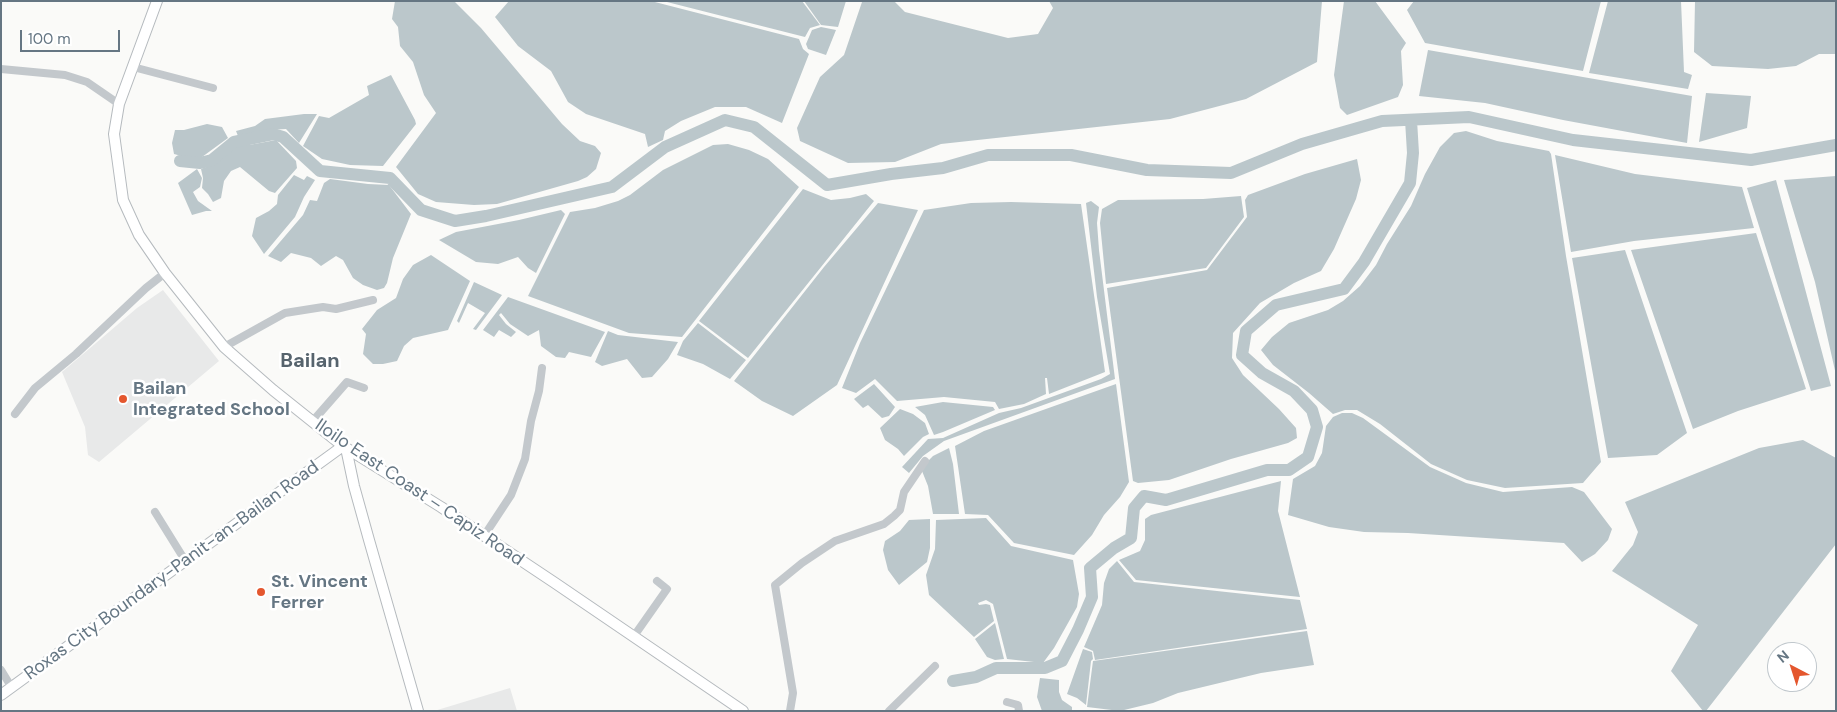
<!DOCTYPE html>
<html>
<head>
<meta charset="utf-8">
<style>
	body { margin:0 }
	#map { position:relative; width:1837px; height:712px; overflow:hidden; background:#fafaf8; font-family:"DM Sans",sans-serif }
	canvas { display:block }
	.frame { position:absolute; inset:0; border:2px solid #657683; pointer-events:none }
	.north { position:absolute; left:1767px; top:642px; width:50px; height:50px; box-sizing:border-box; background:#fff; border:1px solid #c1c8cd; border-radius:50%; rotate:320deg; font-size:14px; font-weight:700; line-height:20px; text-align:center; color:#657683 }
	.north::after { content:''; display:block; margin:auto; width:18px; height:22px; background:#e4572e; clip-path:polygon(50% 0,100% 100%,50% 72%,0 100%) }
	.scale { position:absolute; left:20px; top:30px; width:100px; height:22px; box-sizing:border-box; border:2px solid #657683; border-top:0; padding-left:6px; font-size:15px; line-height:18px; white-space:nowrap; color:#657683; -webkit-text-stroke:4px #fff; paint-order:stroke }
</style>
</head>
<body>
<div id="map">
<canvas width="1837" height="712"></canvas>
<div class="frame"></div>
<div class="north">N</div>
<div class="scale">100 m</div>
</div>
<script>
const ctx = document.querySelector('canvas').getContext('2d');
ctx.lineJoin = 'round';
function paint(path, color) {
  ctx.fillStyle = color;
  ctx.fill(path, 'evenodd');
}
function poly(rows) {
  const path = new Path2D();
  for (const r of rows) {
    path.moveTo(r[0], r[1]);
    for (let i = 2; i < r.length; i += 2) path.lineTo(r[i], r[i + 1]);
  }
  return path;
}
function strokePath(path, color, width, dash) {
  ctx.strokeStyle = color;
  ctx.lineWidth = width;
  ctx.lineCap = dash ? 'butt' : 'round';
  ctx.setLineDash(dash || []);
  ctx.stroke(path);
}
function write(font, color, halo, rows, align = 'center') {
  ctx.font = font + ' "DM Sans",sans-serif';
  ctx.lineWidth = 5;
  ctx.setLineDash([]);
  ctx.textBaseline = 'middle';
  ctx.strokeStyle = halo;
  ctx.fillStyle = color;
  for (const [text, x, y, turn = 0] of rows) {
    ctx.save();
    ctx.translate(x, y);
    ctx.rotate((+turn || 0) * Math.PI / 180);
    ctx.textAlign = isNaN(turn) ? turn : align;
    if (halo) ctx.strokeText(text, 0, 0);
    ctx.fillText(text, 0, 0);
    ctx.restore();
  }
}
paint(poly([
	[163,290,219,361,99,462,88,455,85,427,62,372,137,308],
	[510,688,517,711,434,711]
]), '#e8e9e9');
paint(poly([
	[395,1,454,1,481,28,562,124,580,141,595,146,601,153,596,169,587,177,578,181,497,204,474,205,436,202,418,194,396,167,436,113,424,95,413,62,400,46,398,27,392,19],
	[509,1,651,1,799,39,803,49,809,54,782,123,746,107,715,107,681,121,665,131,663,140,648,147,645,134,586,114,568,102,551,71,518,46,495,17],
	[663,1,802,1,820,25,810,28,805,37],
	[804,1,846,1,838,27,821,25],
	[894,1,905,12,1008,38,1038,34,1053,8,1049,1,1322,1,1317,62,1246,99,1170,119,941,144,895,162,848,163,800,141,797,128,820,77,844,55,862,2],
	[1344,1,1375,1,1406,43,1401,51,1403,85,1398,97,1347,115,1340,108,1334,75],
	[1414,1,1601,1,1583,71,1425,43,1407,10],
	[1608,1,1681,1,1684,72,1692,75,1688,89,1589,73],
	[1695,1,1836,1,1836,54,1819,54,1796,66,1768,69,1712,66,1694,52],
	[821,27,836,30,826,55,808,49,806,44,812,30],
	[1428,50,1692,96,1687,143,1563,120,1485,103,1419,96],
	[391,75,415,120,416,124,383,166,350,165,322,159,303,146,319,116,329,118,369,95,367,86],
	[1706,93,1751,96,1747,128,1699,142],
	[304,114,317,114,299,143,286,129,268,130,252,135,238,136,236,131,255,126,265,119],
	[207,124,222,127,228,138,202,157,189,158,174,154,172,143,175,130,184,130],
	[1466,131,1497,141,1549,151,1551,154,1566,256,1601,462,1583,483,1505,488,1467,480,1431,464,1380,424,1357,410,1345,410,1333,414,1309,393,1273,365,1261,350,1272,337,1289,323,1328,310,1343,301,1360,286,1376,265,1387,244,1411,206,1425,174,1440,147,1454,133],
	[276,140,296,161,297,168,275,193,269,191,240,167,231,171,224,181,221,198,213,202,208,194,202,188,203,178,201,169,218,162,237,145,249,145],
	[728,144,749,150,768,159,799,187,682,337,629,333,528,296,570,212,595,208,618,201,630,195,663,170,713,145],
	[1555,155,1635,174,1742,187,1754,228,1634,241,1571,252],
	[1357,159,1361,180,1356,199,1334,249,1321,271,1294,283,1260,303,1233,333,1232,358,1243,375,1279,409,1296,428,1297,438,1288,443,1231,459,1169,480,1138,483,1133,481,1107,288,1207,270,1247,217,1245,200,1248,195,1305,174],
	[197,169,202,178,200,187,193,192,198,201,212,211,206,211,192,215,178,183],
	[294,175,304,180,307,176,315,180,304,197,295,217,264,254,252,236,256,218,269,211,277,204,278,195],
	[1836,176,1836,375,1815,282,1784,180],
	[330,179,368,184,389,185,411,214,393,258,387,283,384,288,377,290,363,285,353,278,343,260,336,256,321,266,311,258,291,253,281,262,268,256,303,215,310,200,317,201,324,183],
	[1776,180,1831,386,1811,391,1747,188],
	[803,189,831,200,850,198,866,194,874,201,748,358,699,321],
	[1241,196,1244,217,1206,268,1106,284,1100,223,1102,209,1118,200,1203,199],
	[1091,201,1099,207,1097,223,1099,250,1115,379,944,441,923,456,909,473,902,467,928,439,943,438,999,413,1021,408,1101,379,1110,374,1097,297,1086,203],
	[1011,202,1081,204,1105,372,1049,394,1047,378,1045,378,1046,394,1024,404,999,409,995,402,944,397,897,401,875,379,856,393,842,388,860,343,924,210,971,203],
	[878,203,918,210,837,385,793,416,762,401,734,381,824,267],
	[561,210,565,214,536,273,528,268,518,257,498,264,476,262,439,240,456,232,519,220],
	[1756,233,1806,389,1738,411,1693,429,1631,250],
	[1625,250,1687,433,1657,455,1608,458,1572,258],
	[431,255,470,281,448,330,413,338,404,346,397,361,383,364,373,364,363,354,366,334,362,329,377,310,396,298,403,279,413,265],
	[474,282,502,295,476,330,473,329,485,313,468,303,459,323,457,321],
	[508,297,605,332,591,357,569,352,565,358,556,357,541,346,539,330,528,336,510,324,501,313,499,315,506,324,516,332,511,337,499,330,494,337,483,330],
	[698,323,746,360,730,379,703,364,677,355,683,341],
	[608,331,618,335,678,342,668,359,652,377,642,378,627,359,602,366,595,362],
	[874,384,895,407,889,416,882,418,868,405,863,408,854,399],
	[1116,384,1129,482,1120,497,1104,515,1092,535,1074,555,1014,543,988,515,965,514,955,446,984,431],
	[943,402,993,407,995,410,943,432,934,435,925,415,915,407],
	[900,409,913,414,925,423,929,434,923,437,904,456,898,449,885,440,880,428],
	[1342,413,1352,413,1363,418,1430,467,1466,483,1503,492,1572,487,1584,492,1612,529,1608,540,1595,554,1582,562,1564,543,1408,533,1364,532,1329,527,1288,515,1293,479,1315,466,1322,453,1326,426,1333,417],
	[1803,440,1836,458,1836,544,1706,711,1703,711,1671,671,1698,625,1612,571,1633,545,1638,532,1625,502,1759,448],
	[949,448,953,464,959,514,933,514,928,486,922,471,924,465,933,456],
	[1281,481,1278,511,1300,597,1136,580,1119,560,1140,551,1145,540,1145,519,1151,515],
	[986,518,1011,546,1073,560,1079,594,1077,607,1054,648,1043,663,1007,659,993,604,986,600,978,603,979,605,986,604,990,605,994,621,974,637,929,595,926,575,935,549,936,520],
	[930,519,930,548,927,562,899,585,888,570,883,550,885,541,900,531,909,520],
	[1117,561,1134,582,1300,600,1307,629,1095,660,1093,651,1084,647,1102,605,1104,583,1109,569],
	[995,623,1004,659,995,660,987,657,975,639],
	[1307,631,1314,665,1261,673,1178,693,1153,703,1120,711,1087,707,1093,661],
	[1083,649,1092,652,1093,659,1091,661,1086,705,1077,698,1067,694],
	[1040,678,1059,680,1059,692,1062,700,1072,707,1072,711,1042,711,1037,697]
]), '#bbc7cb');
strokePath(poly([
	[180,161,200,163,212,160,234,142,273,134,283,137,320,171,390,178,421,210,455,221,486,216,612,187,665,147,725,120,754,127,827,185,891,174,943,168,988,155,1071,155,1147,170,1231,173,1302,144,1382,121,1469,117,1573,140,1751,160,1836,145],
	[953,681,976,677,996,668,1045,668,1062,661,1078,630,1092,597,1090,568,1114,548,1131,538,1134,508,1144,496,1166,500,1267,470,1289,470,1308,457,1317,427,1312,410,1294,391,1262,373,1242,355,1246,331,1276,305,1344,289,1364,262,1410,183,1413,153,1411,120]
]), '#bbc7cb', 12);
const major = poly([
	[157,1,119,104,114,134,123,200,139,235,165,273,224,347,273,390,343,446,441,507,555,583,743,711],
	[346,448,354,486,369,540,418,711],
	[1,695,343,446]
]);
strokePath(major, '#b5babe', 12);
strokePath(poly([
	[133,67,213,88],
	[1,69,65,75,87,82,119,104],
	[224,347,285,313,323,307,336,309,373,300],
	[15,414,35,388,76,354,146,288,165,273],
	[312,422,347,382,364,388],
	[155,512,186,562],
	[484,536,511,495,525,459,531,421,539,391,542,368],
	[634,636,667,589,657,581],
	[1,670,12,688],
	[1007,702,1018,705,1019,711],
	[790,711,793,693,775,585,802,563,835,541,884,524,894,516,900,510,904,492,925,461],
	[889,711,935,666]
]), '#c3c8cc', 8);
strokePath(major, '#fff', 10);
for (const [x, y, r, color] of [
	[123,399,5,"#e4572e"],
	[261,592,5,"#e4572e"]
]) {
  const dot = new Path2D();
  dot.arc(x, y, r, 0, 2 * Math.PI);
  ctx.fillStyle = color;
  ctx.fill(dot);
  strokePath(dot, '#fff', 2);
}
write('bold 18px', '#657683', '#fff', [
	["Bailan",133,389],
	["Integrated School",133,410],
	["St. Vincent",271,582],
	["Ferrer",271,603]
], 'left');
write('18px', '#657683', '#fff', [
	["Iloilo East Coast – Capiz Road",419,493,34],
	["Roxas City Boundary-Panit-an-Bailan Road",172,571,-36]
]);
write('bold 20px', '#57646e', '#fff', [
	["Bailan",310,362]
]);
</script>
</body>
</html>
